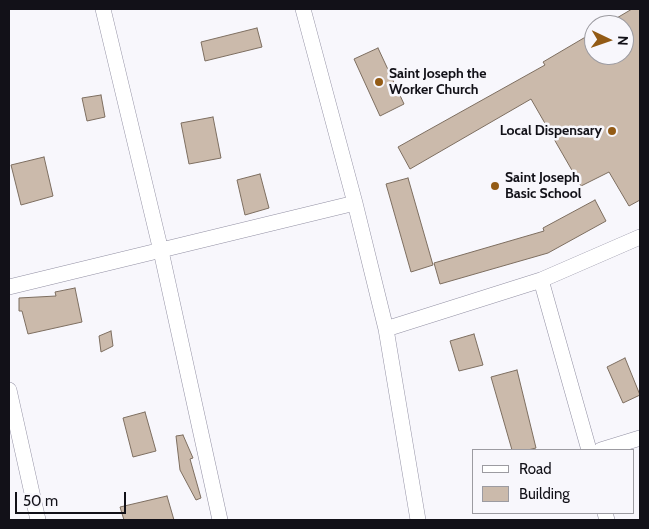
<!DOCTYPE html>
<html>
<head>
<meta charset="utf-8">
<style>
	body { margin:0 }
	#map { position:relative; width:649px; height:529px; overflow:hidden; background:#f8f7fc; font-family:Cabin,sans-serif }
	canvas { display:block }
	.frame { position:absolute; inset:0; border:10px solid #121118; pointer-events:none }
	.legend { position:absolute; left:472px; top:449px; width:162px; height:65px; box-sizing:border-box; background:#f8f7fc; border:1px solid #9c9ba1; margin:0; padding:6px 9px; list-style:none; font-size:15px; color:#121118 }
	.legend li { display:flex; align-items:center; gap:10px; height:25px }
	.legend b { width:25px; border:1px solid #9c9ba1 }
	.north { position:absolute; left:584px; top:15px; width:50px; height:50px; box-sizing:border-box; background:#f8f7fc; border:1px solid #9c9ba1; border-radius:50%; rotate:93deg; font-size:14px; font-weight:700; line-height:20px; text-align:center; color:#121118 }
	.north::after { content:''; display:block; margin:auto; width:18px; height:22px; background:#935b15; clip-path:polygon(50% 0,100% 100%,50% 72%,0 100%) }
	.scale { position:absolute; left:15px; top:492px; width:111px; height:22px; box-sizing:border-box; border:2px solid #121118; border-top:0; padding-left:6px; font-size:15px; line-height:18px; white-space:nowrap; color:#121118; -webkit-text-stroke:4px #f8f7fc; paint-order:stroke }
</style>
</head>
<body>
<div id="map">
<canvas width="649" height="529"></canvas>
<div class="frame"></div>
<ul class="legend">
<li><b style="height:6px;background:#fff"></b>Road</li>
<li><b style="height:14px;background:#cbbaab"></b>Building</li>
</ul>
<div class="north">N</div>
<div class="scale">50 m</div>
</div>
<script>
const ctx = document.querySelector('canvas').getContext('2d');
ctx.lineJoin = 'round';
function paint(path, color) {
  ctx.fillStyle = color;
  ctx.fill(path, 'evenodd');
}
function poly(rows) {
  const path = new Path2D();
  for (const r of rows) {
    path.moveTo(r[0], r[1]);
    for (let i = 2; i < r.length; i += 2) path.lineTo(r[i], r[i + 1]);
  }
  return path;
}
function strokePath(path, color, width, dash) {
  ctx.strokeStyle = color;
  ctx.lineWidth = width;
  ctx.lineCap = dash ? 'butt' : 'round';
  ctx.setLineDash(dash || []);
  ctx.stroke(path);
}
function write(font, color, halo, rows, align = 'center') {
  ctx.font = font + ' Cabin,sans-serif';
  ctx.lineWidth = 5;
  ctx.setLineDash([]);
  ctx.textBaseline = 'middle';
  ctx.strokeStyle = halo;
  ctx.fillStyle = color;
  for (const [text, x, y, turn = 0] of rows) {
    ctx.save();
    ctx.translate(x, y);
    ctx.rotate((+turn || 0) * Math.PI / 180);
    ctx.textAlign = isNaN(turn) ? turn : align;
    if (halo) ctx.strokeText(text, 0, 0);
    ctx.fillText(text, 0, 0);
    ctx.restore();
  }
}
const building = poly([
	[632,9,640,9,640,200,629,206,609,172,581,186,531,99,410,169,398,147,545,65,543,62,594,32,594,55,624,55,624,25,605,25,632,9],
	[257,28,262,47,205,61,201,42,257,28],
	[378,48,404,104,380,116,354,59,378,48],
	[101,95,105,117,87,121,82,98,101,95],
	[213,117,221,158,189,164,181,123,213,117],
	[44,157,53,196,21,205,11,165,44,157],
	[260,174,269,208,245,215,237,180,260,174],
	[408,178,433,265,411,272,386,184,408,178],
	[595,200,606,221,548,253,440,284,434,263,544,231,543,228,595,200],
	[75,288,82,322,28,334,22,311,19,311,19,298,56,296,55,292,75,288],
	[111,331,113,346,101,352,99,336,111,331],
	[474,334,483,365,459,371,450,341,474,334],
	[625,358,640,395,623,403,607,367,625,358],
	[517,370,536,448,528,450,512,450,491,377,517,370],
	[145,412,156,451,133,457,123,418,145,412],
	[183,435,193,458,190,459,201,498,196,500,180,470,176,436,183,435],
	[167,496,174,520,124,520,120,507,167,496]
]);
paint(building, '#cbbaab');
strokePath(building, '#7d6e60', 1);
const street = poly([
	[103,9,161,251,220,520],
	[303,9,355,203,386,329,418,520],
	[541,280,589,450],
	[9,287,355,203],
	[386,329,541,280,640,237],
	[9,390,38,520],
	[601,450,640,438],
	[605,513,607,520]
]);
strokePath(street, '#9391a4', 16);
strokePath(street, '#fff', 15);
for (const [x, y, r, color] of [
	[379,82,5,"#935b15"],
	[612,131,5,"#935b15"],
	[495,186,5,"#935b15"]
]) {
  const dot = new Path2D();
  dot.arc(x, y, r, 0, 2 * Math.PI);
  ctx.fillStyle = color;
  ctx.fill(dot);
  strokePath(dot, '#f8f7fc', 2);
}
write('bold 14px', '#121118', '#f8f7fc', [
	["Saint Joseph the",389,74],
	["Worker Church",389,90],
	["Local Dispensary",602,131,"right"],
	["Saint Joseph",505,178],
	["Basic School",505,194]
], 'left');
</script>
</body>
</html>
